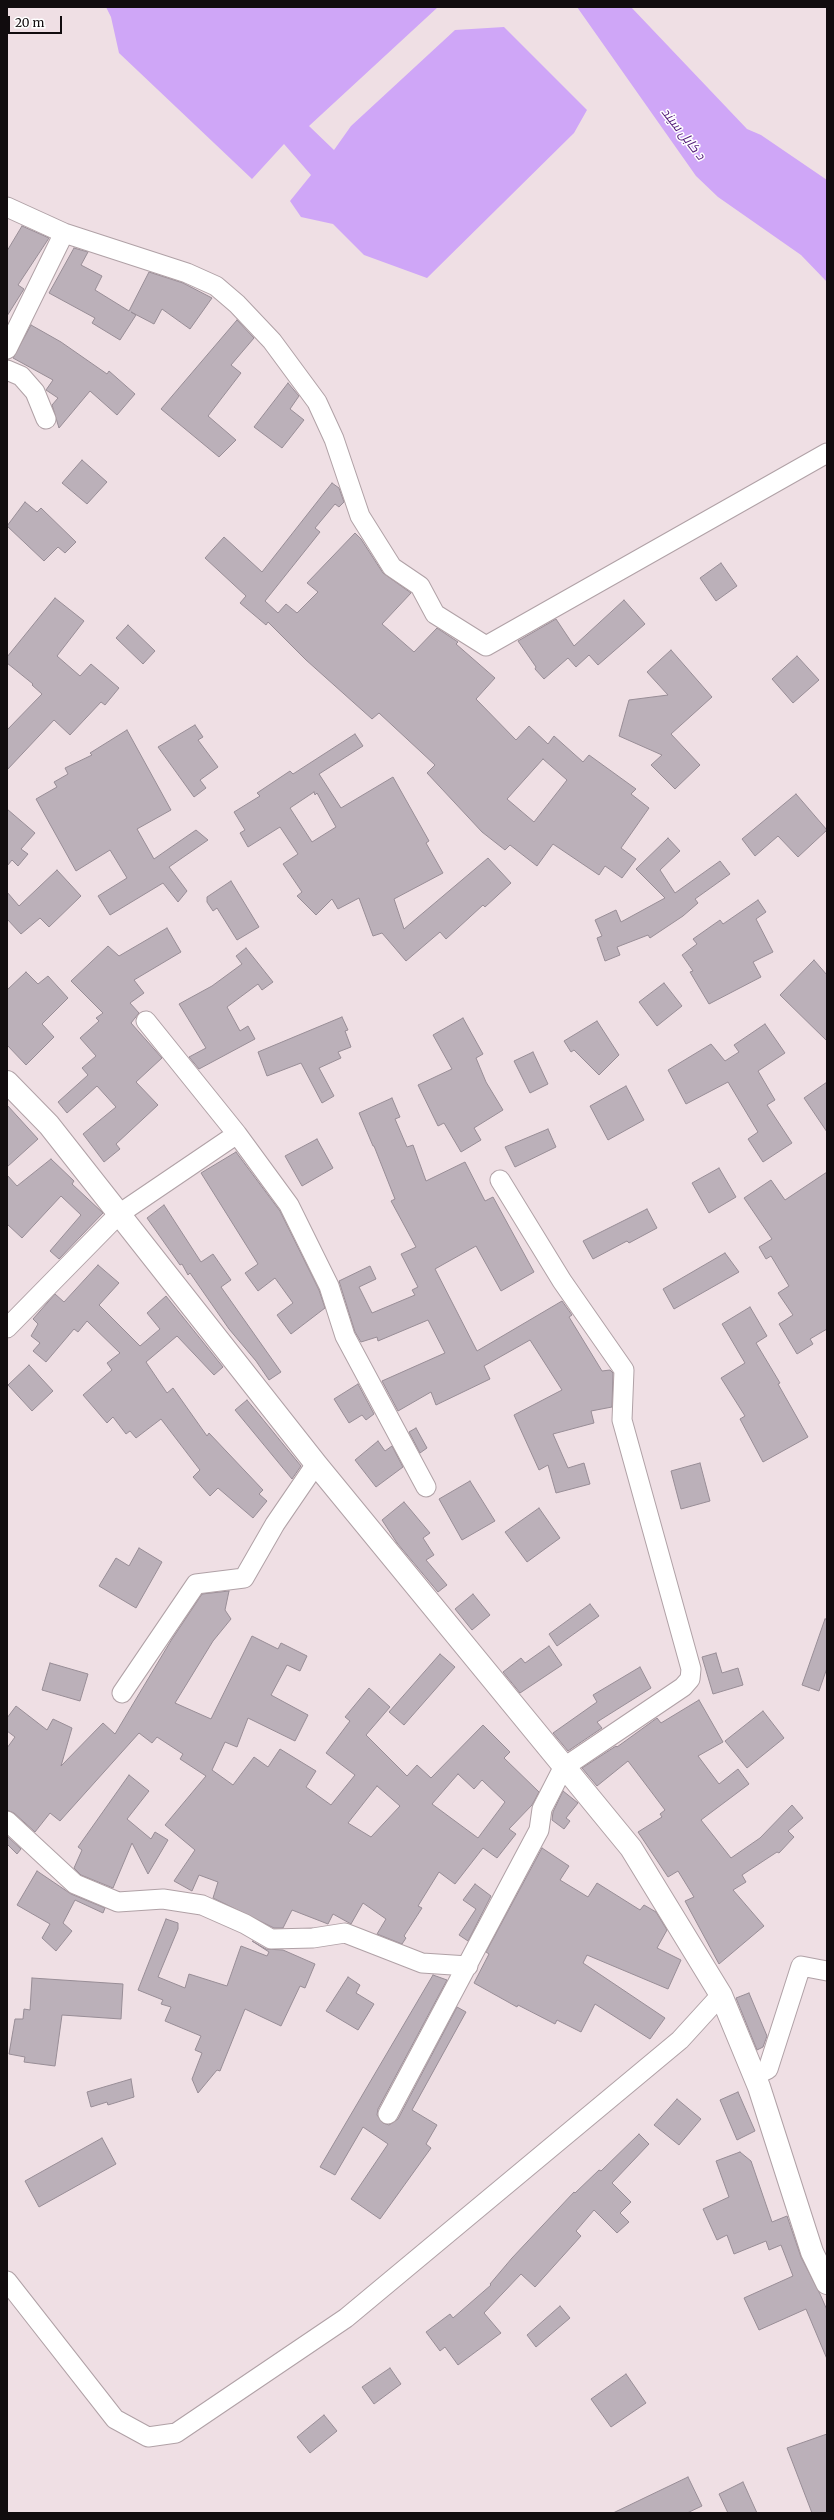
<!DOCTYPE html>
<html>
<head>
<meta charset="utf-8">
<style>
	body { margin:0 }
	#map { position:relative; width:834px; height:2520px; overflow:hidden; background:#efdfe4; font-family:Merriweather,serif }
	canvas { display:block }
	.frame { position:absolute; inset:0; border:8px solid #110c0e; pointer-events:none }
	.scale { position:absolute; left:8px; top:16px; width:54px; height:18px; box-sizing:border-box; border:2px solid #110c0e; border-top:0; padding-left:5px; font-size:12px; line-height:14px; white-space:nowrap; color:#110c0e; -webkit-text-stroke:3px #fff; paint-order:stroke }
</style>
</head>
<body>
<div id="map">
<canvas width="834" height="2520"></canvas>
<div class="frame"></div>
<div class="scale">20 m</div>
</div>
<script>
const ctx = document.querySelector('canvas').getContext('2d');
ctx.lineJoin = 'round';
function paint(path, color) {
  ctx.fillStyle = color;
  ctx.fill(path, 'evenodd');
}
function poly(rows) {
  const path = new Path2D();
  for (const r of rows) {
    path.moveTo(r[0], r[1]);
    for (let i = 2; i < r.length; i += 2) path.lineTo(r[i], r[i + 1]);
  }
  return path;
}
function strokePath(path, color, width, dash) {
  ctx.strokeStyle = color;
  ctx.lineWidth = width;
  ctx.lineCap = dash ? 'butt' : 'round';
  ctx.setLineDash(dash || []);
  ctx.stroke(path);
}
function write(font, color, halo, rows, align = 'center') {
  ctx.font = font + ' Merriweather,Cairo,serif';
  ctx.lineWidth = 3;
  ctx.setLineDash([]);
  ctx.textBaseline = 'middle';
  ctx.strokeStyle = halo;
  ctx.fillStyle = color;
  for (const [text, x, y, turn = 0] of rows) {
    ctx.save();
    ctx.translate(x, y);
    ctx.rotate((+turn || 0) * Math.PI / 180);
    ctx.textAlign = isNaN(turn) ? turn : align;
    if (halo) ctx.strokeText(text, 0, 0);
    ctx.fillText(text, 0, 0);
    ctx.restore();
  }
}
paint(poly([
	[106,7,438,7,309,126,334,150,351,126,455,30,504,27,587,110,574,133,427,278,364,255,333,224,301,217,290,201,311,175,284,144,252,179,119,53,111,17],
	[577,7,631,7,747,129,761,135,827,180,827,282,801,255,718,197,696,176]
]), '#cfa6f7');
const building = poly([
	[22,226,49,238,18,285,24,289,7,316,7,251,22,226],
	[74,248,88,252,81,265,102,276,95,290,129,311,149,272,183,283,212,298,190,329,162,309,154,324,131,312,136,315,120,340,92,323,95,318,49,293,74,248],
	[237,320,254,338,231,365,241,373,208,416,236,440,219,457,161,409,237,320],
	[31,325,61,342,107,374,109,371,135,394,117,415,90,391,59,428,52,405,58,398,46,390,53,380,13,358,31,325],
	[288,383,299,396,290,409,304,420,282,448,254,427,288,383],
	[82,460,107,482,87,504,62,483,82,460],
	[332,483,339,488,344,502,339,507,335,504,315,528,320,532,265,601,278,613,286,604,297,613,318,592,307,583,355,533,361,539,383,573,411,593,382,624,414,652,437,628,458,642,456,644,495,678,476,699,516,740,529,726,548,744,554,736,583,762,589,755,636,789,631,794,649,808,621,848,636,859,622,878,605,866,599,875,553,844,537,866,510,845,505,850,482,832,427,773,435,765,379,713,372,719,306,660,268,622,266,625,240,603,246,596,205,558,224,537,262,572,332,483],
	[543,759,567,780,534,822,507,799,543,759],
	[25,502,37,512,41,508,76,542,65,553,58,547,44,561,7,526,25,502],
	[721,563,737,586,716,601,700,578,721,563],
	[55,598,84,621,57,656,80,676,91,664,119,688,105,705,101,702,70,735,54,720,7,770,7,730,42,694,32,685,33,684,7,663,7,657,55,598],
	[624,600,645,624,598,665,589,655,576,667,568,658,544,679,535,669,536,667,518,641,556,619,574,646,624,600],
	[128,625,155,651,143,664,116,638,128,625],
	[671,650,712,697,671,734,700,765,675,789,651,765,662,755,619,736,629,700,668,695,647,672,671,650],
	[797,656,819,680,793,703,772,679,797,656],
	[195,725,203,737,198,740,218,767,200,780,206,788,194,797,158,747,195,725],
	[127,730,171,810,137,829,154,859,196,830,208,840,169,867,187,891,178,902,163,883,110,915,98,896,127,878,110,850,76,871,36,799,57,787,54,782,68,774,65,768,92,755,90,753,127,730],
	[355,734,363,746,319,774,341,808,393,777,429,841,426,843,443,873,394,899,404,929,488,858,511,883,485,907,483,905,446,939,440,932,406,961,382,933,373,936,359,898,338,909,332,899,316,915,297,896,302,892,283,864,298,854,280,827,248,847,240,833,245,830,234,812,260,796,257,793,290,771,293,774,355,734],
	[314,792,315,795,317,793,336,827,312,842,290,808,314,792],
	[796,794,827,830,798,857,778,836,755,856,742,839,796,794],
	[7,809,35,833,21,849,28,854,18,866,12,860,7,866,7,809],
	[668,838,680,851,660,870,675,893,720,861,730,874,695,899,698,903,683,916,650,938,648,935,617,947,620,955,605,961,597,938,602,936,595,920,616,910,621,922,665,898,636,869,668,838],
	[57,870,81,896,49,927,40,918,21,934,7,919,7,892,19,906,57,870],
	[231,881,259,927,237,940,217,908,213,911,207,902,207,897,231,881],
	[758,900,766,912,756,919,773,952,753,962,761,977,709,1004,690,972,693,971,682,955,697,944,693,939,720,920,723,924,758,900],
	[167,928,181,952,134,980,144,993,130,1003,139,1013,131,1023,162,1058,136,1082,158,1105,116,1144,120,1149,104,1162,83,1134,116,1107,97,1086,67,1113,58,1102,88,1075,82,1068,96,1056,80,1038,99,1021,96,1018,103,1013,71,981,108,946,119,956,167,928],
	[246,948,273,982,262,990,258,984,227,1007,240,1031,248,1026,255,1039,199,1069,189,1057,206,1048,179,1004,212,986,242,964,236,956,246,948],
	[814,960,827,975,827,1041,780,995,814,960],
	[26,972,38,984,48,976,68,998,42,1024,54,1037,26,1065,7,1045,7,990,26,972],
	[664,983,682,1006,657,1026,639,1002,664,983],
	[342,1017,348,1030,345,1031,351,1047,338,1052,341,1058,319,1068,334,1096,322,1103,301,1063,267,1076,258,1052,342,1017],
	[463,1018,483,1054,476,1058,486,1082,503,1110,474,1128,481,1140,461,1152,444,1123,438,1126,418,1085,452,1069,433,1035,463,1018],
	[597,1021,619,1055,599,1075,574,1050,571,1052,564,1041,597,1021],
	[765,1024,785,1053,758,1071,775,1100,767,1105,792,1143,763,1162,748,1139,758,1132,728,1082,686,1104,668,1070,711,1044,725,1061,739,1052,734,1045,765,1024],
	[533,1052,548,1084,530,1093,514,1061,533,1052],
	[827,1082,827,1132,804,1098,827,1082],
	[626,1086,644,1120,608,1140,590,1106,626,1086],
	[392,1098,400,1117,395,1119,407,1147,413,1145,426,1181,465,1162,485,1201,493,1197,534,1272,501,1291,476,1246,435,1269,477,1351,562,1301,572,1315,569,1317,602,1371,610,1370,613,1373,612,1407,591,1411,594,1423,553,1434,568,1468,584,1463,590,1484,556,1493,548,1465,539,1470,514,1415,562,1390,530,1340,484,1366,490,1379,436,1405,431,1392,398,1411,382,1381,445,1353,428,1320,378,1341,377,1337,361,1342,355,1332,339,1281,370,1266,376,1279,359,1287,372,1313,415,1295,412,1290,418,1287,401,1254,416,1247,391,1201,395,1199,374,1146,373,1146,359,1113,392,1098],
	[7,1105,38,1139,7,1167,7,1105],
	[548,1129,556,1147,515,1167,505,1147,548,1129],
	[317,1139,333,1168,302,1186,285,1156,317,1139],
	[236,1152,280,1211,319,1290,325,1308,291,1334,277,1315,293,1303,275,1278,258,1291,245,1273,258,1264,201,1173,236,1152],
	[51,1159,74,1181,72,1184,103,1213,59,1259,50,1251,81,1215,61,1196,22,1238,7,1224,7,1175,17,1186,51,1159],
	[719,1168,736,1197,709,1213,692,1183,719,1168],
	[827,1172,827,1329,810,1339,813,1344,797,1354,779,1324,793,1315,778,1293,789,1286,771,1256,766,1259,759,1247,772,1239,744,1198,771,1180,785,1200,827,1172],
	[164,1205,201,1262,213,1254,231,1280,221,1287,281,1372,269,1380,256,1361,229,1329,190,1273,188,1275,182,1264,180,1265,147,1218,164,1205],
	[647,1209,657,1228,629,1243,627,1241,593,1259,583,1241,647,1209],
	[725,1253,739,1272,674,1309,663,1289,725,1253],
	[98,1265,119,1283,99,1305,140,1346,160,1329,147,1313,166,1296,223,1367,214,1375,177,1336,146,1362,167,1393,173,1388,207,1436,209,1433,263,1490,259,1494,267,1501,253,1518,218,1488,210,1496,193,1477,200,1470,161,1419,136,1438,130,1431,126,1434,113,1417,107,1423,83,1395,112,1370,107,1363,120,1353,87,1321,78,1332,74,1329,46,1362,33,1351,40,1343,31,1336,38,1324,33,1319,55,1294,64,1302,98,1265],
	[750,1307,767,1336,756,1343,780,1383,778,1384,808,1437,763,1462,740,1419,745,1416,721,1378,745,1363,722,1324,750,1307],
	[29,1365,53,1391,32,1411,8,1385,29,1365],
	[358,1384,374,1414,366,1420,362,1415,349,1423,334,1399,358,1384],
	[247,1400,301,1466,292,1479,235,1410,247,1400],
	[416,1428,427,1448,420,1453,409,1432,416,1428],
	[378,1441,385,1451,392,1446,403,1467,376,1487,355,1460,378,1441],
	[700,1463,710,1501,681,1509,671,1471,700,1463],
	[470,1481,495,1521,462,1540,439,1499,470,1481],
	[404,1502,430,1533,423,1538,434,1555,426,1560,447,1585,438,1592,397,1543,382,1520,404,1502],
	[539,1508,560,1538,527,1562,505,1532,539,1508],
	[139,1548,162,1562,136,1608,99,1586,116,1558,129,1566,139,1548],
	[229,1591,225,1610,231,1619,213,1641,175,1703,211,1719,252,1636,278,1649,281,1643,307,1656,300,1671,287,1665,271,1695,308,1715,295,1741,248,1718,237,1747,225,1742,212,1770,233,1785,254,1757,268,1767,280,1749,316,1771,306,1787,331,1805,355,1775,326,1753,350,1721,345,1717,369,1688,390,1707,366,1735,407,1776,417,1765,431,1778,483,1725,510,1752,504,1758,539,1792,532,1805,509,1829,516,1834,497,1858,483,1848,455,1884,439,1872,418,1906,422,1908,404,1936,406,1938,402,1944,377,1934,386,1919,363,1903,351,1924,333,1914,328,1924,292,1910,283,1928,274,1928,213,1898,218,1882,199,1875,192,1891,174,1881,195,1850,165,1825,206,1776,180,1759,183,1754,157,1737,152,1743,139,1733,60,1821,50,1813,35,1832,14,1813,7,1810,7,1748,15,1737,7,1731,7,1718,16,1706,47,1730,53,1719,72,1728,61,1766,103,1723,115,1734,172,1639,202,1594,229,1591],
	[458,1774,474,1789,482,1780,505,1802,478,1838,432,1804,458,1774],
	[377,1786,400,1806,371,1837,348,1823,377,1786],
	[473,1594,490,1615,472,1630,455,1609,473,1594],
	[590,1604,599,1616,557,1646,549,1634,590,1604],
	[825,1619,827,1619,827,1668,819,1691,802,1685,825,1619],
	[549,1646,562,1665,520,1693,503,1672,521,1658,525,1663,549,1646],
	[716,1653,722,1673,738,1668,743,1685,713,1694,702,1657,716,1653],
	[440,1654,455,1667,404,1725,389,1712,440,1654],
	[50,1663,88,1674,80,1701,42,1690,50,1663],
	[640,1667,651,1688,597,1722,602,1728,568,1751,553,1733,597,1702,593,1695,640,1667],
	[699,1700,723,1742,698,1756,719,1784,738,1769,749,1784,701,1820,731,1858,760,1838,792,1805,803,1818,788,1831,794,1837,779,1853,777,1852,742,1875,746,1882,733,1890,764,1926,719,1964,685,1901,694,1897,678,1871,668,1877,638,1832,662,1817,660,1814,665,1810,628,1761,597,1786,582,1768,616,1746,617,1747,657,1718,661,1723,699,1700],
	[763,1711,784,1738,747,1768,725,1741,763,1711],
	[129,1775,149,1791,127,1819,151,1839,155,1832,168,1840,148,1874,132,1843,113,1888,81,1875,74,1868,82,1850,78,1847,129,1775],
	[563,1791,578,1803,566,1818,570,1821,564,1829,552,1820,553,1812,563,1791],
	[7,1836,21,1849,17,1854,7,1844,7,1836],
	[542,1848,569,1866,560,1880,588,1897,597,1883,640,1910,644,1905,656,1912,667,1930,657,1948,681,1960,668,1989,587,1955,583,1963,665,2018,650,2039,595,2004,581,2032,557,2020,555,2024,518,2005,517,2007,474,1983,489,1954,486,1952,542,1848],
	[37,1871,71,1894,105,1908,103,1913,75,1900,63,1923,72,1931,56,1951,42,1938,50,1924,17,1905,37,1871],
	[475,1884,491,1896,468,1941,459,1935,476,1909,463,1900,475,1884],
	[166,1919,178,1923,178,1929,158,1977,185,1988,189,1974,227,1986,241,1946,267,1956,269,1952,252,1941,266,1949,283,1950,315,1964,305,1988,300,1986,281,2026,245,2009,220,2071,217,2070,198,2093,192,2079,202,2053,195,2050,201,2036,165,2021,171,2007,161,2004,163,2000,138,1990,166,1919],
	[433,1975,447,1980,378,2109,377,2115,383,2123,389,2125,398,2119,457,2007,466,2012,412,2110,437,2125,426,2144,431,2148,380,2219,351,2199,388,2144,363,2127,335,2175,320,2167,433,1975],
	[348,1977,360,1985,356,1993,374,2004,358,2030,326,2011,348,1977],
	[32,1978,123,1984,121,2019,62,2015,55,2066,24,2062,25,2057,9,2054,15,2019,23,2019,24,2009,30,2010,32,1978],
	[749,1993,767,2036,763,2047,757,2050,736,1998,749,1993],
	[131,2079,134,2097,108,2105,107,2102,91,2107,87,2092,131,2079],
	[738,2092,755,2131,737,2140,720,2100,738,2092],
	[677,2099,701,2119,679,2145,654,2125,677,2099],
	[639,2134,649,2144,612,2183,631,2202,620,2213,629,2222,617,2233,594,2210,576,2231,581,2236,535,2287,521,2274,484,2313,501,2333,458,2365,445,2347,440,2351,426,2332,450,2314,453,2318,491,2285,490,2284,512,2258,574,2192,575,2193,599,2170,601,2171,639,2134],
	[102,2138,116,2164,39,2207,25,2181,102,2138],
	[740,2152,751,2161,772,2222,787,2216,801,2257,820,2294,827,2310,827,2359,806,2309,759,2330,744,2298,793,2276,781,2245,769,2250,766,2241,734,2254,727,2235,717,2240,703,2209,729,2197,716,2161,740,2152],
	[560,2306,570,2318,536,2347,527,2335,560,2306],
	[390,2368,401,2384,374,2404,362,2387,390,2368],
	[626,2374,646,2403,611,2427,591,2399,626,2374],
	[324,2415,337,2431,310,2453,297,2437,324,2415],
	[827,2434,827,2513,812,2513,787,2448,827,2434],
	[688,2477,702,2506,687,2513,613,2513,688,2477],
	[743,2482,757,2513,728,2513,719,2494,743,2482]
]);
paint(building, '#bbb0b9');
strokePath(building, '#988d96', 1);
const minor = poly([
	[7,207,64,233,187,273,216,286,237,304,272,341,317,402,334,439,360,516,392,567,420,586,435,614,486,646,827,453],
	[7,349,64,233],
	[7,370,21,376,35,392,46,419],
	[146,1021,237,1134,289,1205,329,1286,345,1336,426,1487],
	[7,1328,119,1214,237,1134],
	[122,1693,196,1584,244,1578,275,1524,316,1464],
	[7,1821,75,1884,118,1902,163,1899,202,1905,245,1924,271,1939,313,1938,345,1933,422,1963,468,1966],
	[754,2076,768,2069,801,1966,827,1971],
	[388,2114,539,1830,542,1809,563,1768,683,1687,690,1679,691,1669,622,1420,624,1370,562,1281,500,1180],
	[7,2281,115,2419,148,2437,176,2433,346,2318,680,2040,721,1995]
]);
const major = poly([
	[7,1082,49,1125,316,1464,631,1848,721,1995,759,2087,812,2252,827,2283]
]);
strokePath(minor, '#b0a1a6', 21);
strokePath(major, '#b0a1a6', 24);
strokePath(minor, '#fff', 19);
strokePath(major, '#fff', 22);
write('italic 13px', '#511977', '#fff', [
	["د کابل سيند",683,134,52]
]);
</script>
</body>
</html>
